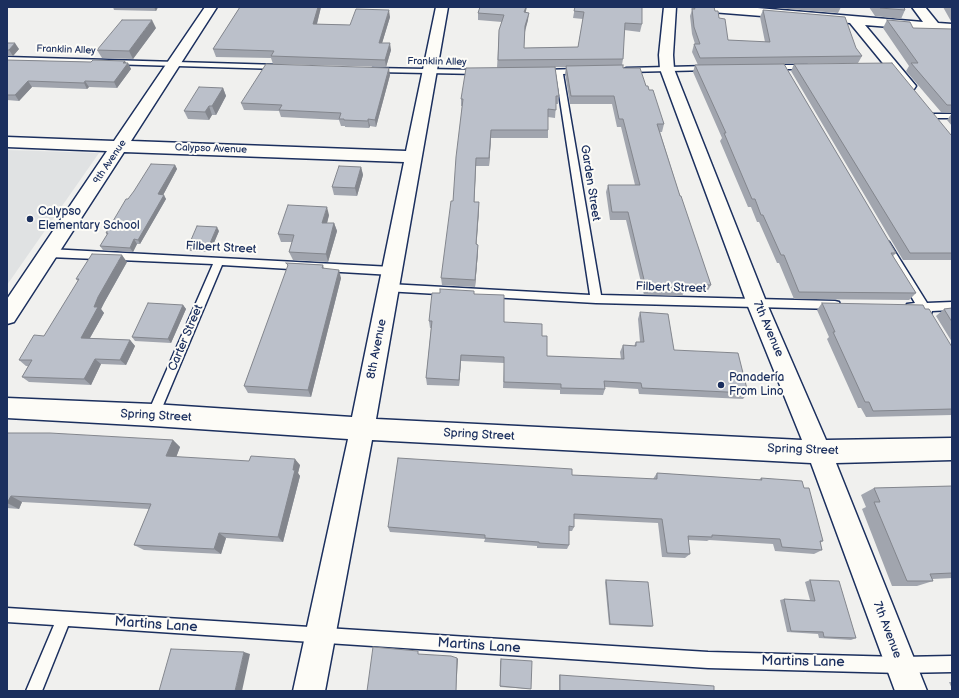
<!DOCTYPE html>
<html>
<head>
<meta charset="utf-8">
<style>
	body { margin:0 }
	#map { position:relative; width:959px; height:698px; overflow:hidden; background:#f0f0ee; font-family:"Balsamiq Sans",sans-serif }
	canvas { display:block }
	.frame { position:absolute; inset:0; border:8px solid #1b2f5e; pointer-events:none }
</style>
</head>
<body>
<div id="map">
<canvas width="959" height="698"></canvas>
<div class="frame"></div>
</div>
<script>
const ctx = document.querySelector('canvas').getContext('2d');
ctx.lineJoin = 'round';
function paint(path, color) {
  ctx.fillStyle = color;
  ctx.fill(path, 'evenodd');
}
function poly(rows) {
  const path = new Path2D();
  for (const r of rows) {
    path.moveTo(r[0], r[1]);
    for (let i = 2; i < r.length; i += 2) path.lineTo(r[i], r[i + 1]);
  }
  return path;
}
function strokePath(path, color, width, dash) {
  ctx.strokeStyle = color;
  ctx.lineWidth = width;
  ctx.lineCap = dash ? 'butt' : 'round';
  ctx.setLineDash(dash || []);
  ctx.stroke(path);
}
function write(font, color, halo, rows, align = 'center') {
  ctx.font = font + ' "Balsamiq Sans",sans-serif';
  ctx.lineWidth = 4;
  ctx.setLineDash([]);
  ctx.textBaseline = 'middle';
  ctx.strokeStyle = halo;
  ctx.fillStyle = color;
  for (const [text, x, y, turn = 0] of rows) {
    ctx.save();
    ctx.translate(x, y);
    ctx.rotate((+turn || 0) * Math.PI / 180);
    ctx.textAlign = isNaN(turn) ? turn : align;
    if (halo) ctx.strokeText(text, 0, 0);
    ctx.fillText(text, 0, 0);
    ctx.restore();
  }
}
paint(poly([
	[7,150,99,153,7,285]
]), '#e0e2e3');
const lane = poly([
	[7,57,279,65,283,67,279,69,7,61,7,57],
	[769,65,807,65,811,67,807,69,772,69,768,67,769,65],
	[709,66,713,68,712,70,626,72,622,70,626,68,709,66],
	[373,68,479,70,483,72,479,74,376,72,372,70,373,68],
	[579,69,582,69,582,73,563,74,601,295,835,301,839,302,840,305,839,308,835,309,596,303,385,291,384,288,385,285,389,284,590,295,556,74,542,74,538,72,542,70,579,69],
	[931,114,952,114,952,118,934,118,930,116,931,114],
	[886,241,889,242,927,303,952,302,952,310,932,311,931,314,927,315,923,314,921,311,907,310,906,307,907,304,915,303,881,244,886,241],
	[49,249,392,267,396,268,397,271,396,274,392,275,222,265,159,415,157,419,153,420,149,419,147,415,213,264,49,257,44,253,49,249],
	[7,608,708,652,901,657,952,656,952,672,901,673,708,668,68,626,42,691,26,691,54,625,7,622,7,608]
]);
const street = poly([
	[205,7,217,7,131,141,406,151,436,7,448,7,376,419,802,440,747,304,660,69,659,55,664,7,676,7,673,55,674,69,767,304,826,440,952,438,952,460,836,463,927,691,895,691,811,463,372,440,325,691,293,691,348,439,153,426,7,418,7,398,153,404,352,417,404,162,124,152,14,322,7,324,7,299,107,151,7,147,7,137,114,141,205,7],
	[693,7,746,7,923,22,912,7,925,7,938,23,952,24,952,32,865,25,916,86,914,89,909,90,904,89,850,23,699,11,694,10,693,7]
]);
strokePath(lane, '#1b2f5e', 3);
strokePath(street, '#1b2f5e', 3);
paint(lane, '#fdfcf7');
paint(street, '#fdfcf7');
paint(poly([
	[113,7,158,7,156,11,114,10],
	[240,7,321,7,317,24,350,25,390,17,382,43,391,50,386,67,273,64,271,58,216,57,213,49],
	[575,7,642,24,640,32,624,30,623,59,622,65,623,68,646,86,649,90,664,124,662,132,660,132,680,196,711,285,707,292,684,292,682,296,644,295,626,220,610,220,606,192,608,185,635,185,621,127,617,127,612,104,570,104,565,73,566,67,555,67,559,96,558,104,556,104,555,118,548,117,548,138,491,138,489,166,476,166,474,202,479,210,476,245,478,245,478,252,475,287,442,285,441,278,453,201,462,106,461,106,461,99,497,68,499,30,502,22,478,20,478,13,526,12,528,20,525,32,524,48,578,47,583,19,573,18],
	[691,7,714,7,715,11,719,18,728,40,765,42,760,17,763,10,856,48,862,56,858,63,784,64,896,253,893,256,916,293,909,300,794,299,779,263,777,263,759,222,757,222,751,207,748,207,720,141,722,138,693,72,695,65,698,65,692,52,694,44,695,44,692,34,690,16,692,10],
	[764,7,841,7,838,13],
	[869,7,904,7,905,10,901,19,875,16],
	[943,7,952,7,952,23],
	[887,20,913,28,952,29,952,126,947,120,952,113,941,112,906,71,909,66,883,28],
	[156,28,133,59,102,58,97,50],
	[7,43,19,49,13,56,7,56],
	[7,60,128,63,131,69,117,88,89,87,87,89,32,87,19,101,7,100],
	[794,64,952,135,952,260,903,260,791,71],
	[390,75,376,127,370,126,369,128,345,127,345,126,341,126,339,120,281,117,279,111,244,110,241,103],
	[223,88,226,96,216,115,212,115,209,120,188,119,184,111],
	[175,165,177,169,163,195,166,199,140,244,137,244,133,252,103,250,100,246,107,235,106,233,128,199],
	[361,167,363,175,357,196,334,195,332,187],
	[329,215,327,223,334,223,337,231,328,262,293,260,289,252,292,242,281,242,278,234],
	[219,231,210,252,190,251,188,247],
	[127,262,104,303,101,309,104,313,90,338,130,340,135,346,126,365,101,364,91,385,29,382,22,377,28,366,26,366,19,360,44,336,78,281,76,279],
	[286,263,323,265,324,268,341,278,311,397,248,393,244,386,288,266],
	[440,293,474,294,504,322,542,336,547,356,621,359,620,352,623,345,634,346,636,342,640,342,638,319,640,312,674,350,748,393,743,399,639,394,638,389,605,387,605,389,603,395,560,394,560,390,503,388,504,363,461,361,459,386,427,385,426,378,431,328,430,328,429,321],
	[822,303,925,309,952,347,952,415,866,417,861,408,858,408,827,339,829,337,817,310],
	[183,305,186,309,171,343,135,341,132,337],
	[952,308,952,342,936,316,944,309],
	[7,433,173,440,180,447,176,457,300,465,298,473,300,476,283,542,226,538,221,554,144,550,134,545,149,509,22,502,19,509,7,508],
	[657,473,759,480,761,478,823,541,820,543,822,550,814,554,775,551,773,544,709,540,707,541,688,540,690,554,685,558,662,557,658,523,574,519,574,527,572,531,569,531,569,545,567,549,537,548,537,546,484,542,485,539,390,532,388,527,572,475,653,479],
	[952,486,952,578,932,579,933,581,917,586,892,586,862,509,866,507,861,495,874,488],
	[606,580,653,626,651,627,609,625,605,582],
	[810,580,856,638,851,640,819,638,818,634,787,632,780,600,784,599,810,600,805,582],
	[500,660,531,689,500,687],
	[559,675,560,675,714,691,559,691],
	[949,682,952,682,952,689]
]), '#a1a5ae');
paint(poly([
	[154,7,158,7,156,11],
	[318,7,321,7,315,31,313,24],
	[526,7,527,7,524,19,524,12],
	[389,10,390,17,380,50,379,43],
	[529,13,528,20,524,33,525,26],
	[152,20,156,28,133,59,129,51],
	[15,43,19,49,13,56,9,50],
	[390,43,391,50,386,67,385,60],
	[125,61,127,64,128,63,131,69,117,88,114,82,123,63],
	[389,68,390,75,376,127,375,120],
	[28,81,32,87,19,101,15,95],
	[85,81,89,87,87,89,84,83],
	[223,88,226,96,216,115,212,106],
	[209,106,212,115,209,120,205,112],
	[368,119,370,126,369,128,368,121],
	[491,130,491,138,489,166,489,158],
	[476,158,476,166,474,210,474,202],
	[175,165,177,169,161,199,158,194],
	[361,167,363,175,357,196,355,188],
	[164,195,166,199,140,244,138,240],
	[479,202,479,210,476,252,476,244],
	[327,207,329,215,325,231,322,223],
	[334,223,337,231,328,262,326,254],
	[217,227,219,231,210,252,208,248],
	[134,239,137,244,133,252,130,248],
	[478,245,478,252,475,287,475,280],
	[122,255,127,262,104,303,101,309,104,313,87,343,81,338,98,297],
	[339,270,341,278,311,397,308,390],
	[183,305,186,309,171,343,168,339],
	[130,340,135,346,126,365,120,360],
	[461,355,461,361,459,386,459,380],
	[95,359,101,364,91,385,84,379],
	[173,440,180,447,174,463,166,456],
	[295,459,300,465,298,473,300,476,283,542,278,537],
	[11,496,22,502,19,509,7,503],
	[219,533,226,538,221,554,214,549],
	[244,652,250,654,242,691,235,691],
	[457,658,458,659,456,691]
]), '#83868d');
const building = poly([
	[240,7,318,7,313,24,350,25,356,9,389,10,379,43,390,43,385,60,271,56,274,51,213,49,240,7],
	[480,7,526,7,524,12,529,13,525,26,524,48,578,47,584,12,574,11,575,7,642,7,642,24,625,23,623,59,498,60,499,30,504,15,478,13,480,7],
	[694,7,714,7,715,11,718,11,719,18,725,19,728,40,770,42,763,10,845,17,856,48,862,56,700,58,694,44,700,44,694,27,692,9,695,9,694,7],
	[879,7,904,7,905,10,880,8,879,7],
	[122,20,152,20,129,51,97,50,122,20],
	[887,20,910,22,913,28,952,29,952,105,947,105,911,63,918,63,887,20],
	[7,43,15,43,9,50,7,50,7,43],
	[7,60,91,62,93,60,125,61,123,63,128,63,114,82,85,81,84,83,28,81,15,95,7,95,7,60],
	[892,63,951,135,952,135,952,253,910,253,794,64,892,63],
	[266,64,389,68,375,120,368,119,368,121,344,120,344,119,339,119,341,113,279,110,282,105,241,103,266,64],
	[784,64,896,253,891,253,916,293,799,292,784,255,781,255,763,215,761,215,755,199,752,199,724,133,726,133,695,65,784,64],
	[623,65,623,68,640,68,646,86,648,86,649,90,653,90,664,124,657,124,680,196,681,196,711,285,684,285,685,288,646,288,628,212,612,212,608,185,640,185,623,119,619,119,614,96,571,96,566,66,623,65],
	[555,67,559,96,556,96,556,110,548,109,548,130,491,130,489,158,476,158,474,202,479,202,476,244,478,245,475,280,441,278,451,201,453,201,456,157,463,99,461,99,466,68,555,67],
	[199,87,223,88,212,106,209,106,205,112,184,111,199,87],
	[151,164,175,165,158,194,164,195,138,240,134,239,130,248,100,246,108,233,106,233,126,199,128,199,134,191,151,164],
	[339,166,361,167,355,188,332,187,339,166],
	[288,205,327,207,322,223,334,223,326,254,289,252,294,235,278,234,288,205],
	[197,226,217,227,208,248,188,247,197,226],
	[92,254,122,255,98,297,94,307,98,307,81,338,130,340,120,360,95,359,84,379,22,377,32,360,19,360,34,335,44,336,79,279,76,279,92,254],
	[286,263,323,265,322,268,339,270,308,390,244,386,288,265,286,263],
	[440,289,474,291,474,294,504,295,504,322,542,324,542,336,547,336,547,356,624,359,623,345,636,346,636,342,644,342,640,312,668,314,674,350,738,353,748,393,642,388,641,383,604,381,605,389,561,388,561,384,504,382,504,357,461,355,459,380,426,378,432,321,429,321,432,293,440,293,440,289],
	[148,303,183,305,168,339,132,337,148,303],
	[822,303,923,305,925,309,929,309,952,347,952,409,873,411,869,402,865,402,833,332,835,332,822,303],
	[952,308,952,322,944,309,952,308],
	[7,433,50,433,173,440,166,456,249,461,251,456,295,459,293,470,295,470,278,537,219,533,214,549,134,545,151,504,11,496,7,503,7,433],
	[398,458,572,469,572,475,657,479,657,473,762,480,761,478,802,481,804,488,809,488,823,541,820,541,822,550,782,547,780,539,712,535,712,537,688,536,690,554,667,553,662,519,574,514,574,527,569,526,569,545,539,543,539,542,485,538,485,535,388,527,398,458],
	[952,486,952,573,930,574,933,581,907,581,874,502,880,502,874,488,952,486],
	[606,580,648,582,653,626,610,624,606,580],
	[810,580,839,581,856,638,824,637,823,632,791,631,784,599,815,601,810,580],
	[373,647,418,651,418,654,451,656,457,658,456,691,367,691,373,647],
	[171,649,244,652,235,691,159,691,171,649],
	[501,659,532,661,531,689,500,686,501,659],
	[560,675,714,686,714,691,560,691,560,675]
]);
paint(building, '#bbc0ca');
strokePath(building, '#83868d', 1);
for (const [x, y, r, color] of [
	[30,219,4,"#1b2f5e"],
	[721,385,4,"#1b2f5e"]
]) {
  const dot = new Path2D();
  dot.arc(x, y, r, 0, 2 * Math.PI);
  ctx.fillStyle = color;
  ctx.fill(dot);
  strokePath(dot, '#fdfcf7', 1.5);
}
write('10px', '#1b2f5e', '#fdfcf7', [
	["Franklin Alley",66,50,2],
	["Franklin Alley",437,62,1],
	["Calypso Avenue",211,149,2],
	["9th Avenue",110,162,-56]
]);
write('12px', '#1b2f5e', '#fdfcf7', [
	["Garden Street",590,183,81],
	["Filbert Street",221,248,3],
	["Filbert Street",671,288,2],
	["7th Avenue",768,329,67],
	["Carter Street",186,338,-67],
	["8th Avenue",377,349,-79],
	["Spring Street",156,416,3],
	["Spring Street",479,435,3],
	["Spring Street",803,450,2],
	["7th Avenue",887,630,69]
]);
write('12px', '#1b2f5e', '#fdfcf7', [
	["Calypso",38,212],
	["Elementary School",38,226],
	["Panadería",729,378],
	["From Lino",729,392]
], 'left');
write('14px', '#1b2f5e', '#fdfcf7', [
	["Martins Lane",156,625,4],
	["Martins Lane",479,646,4],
	["Martins Lane",803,662,1]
]);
</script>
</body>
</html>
